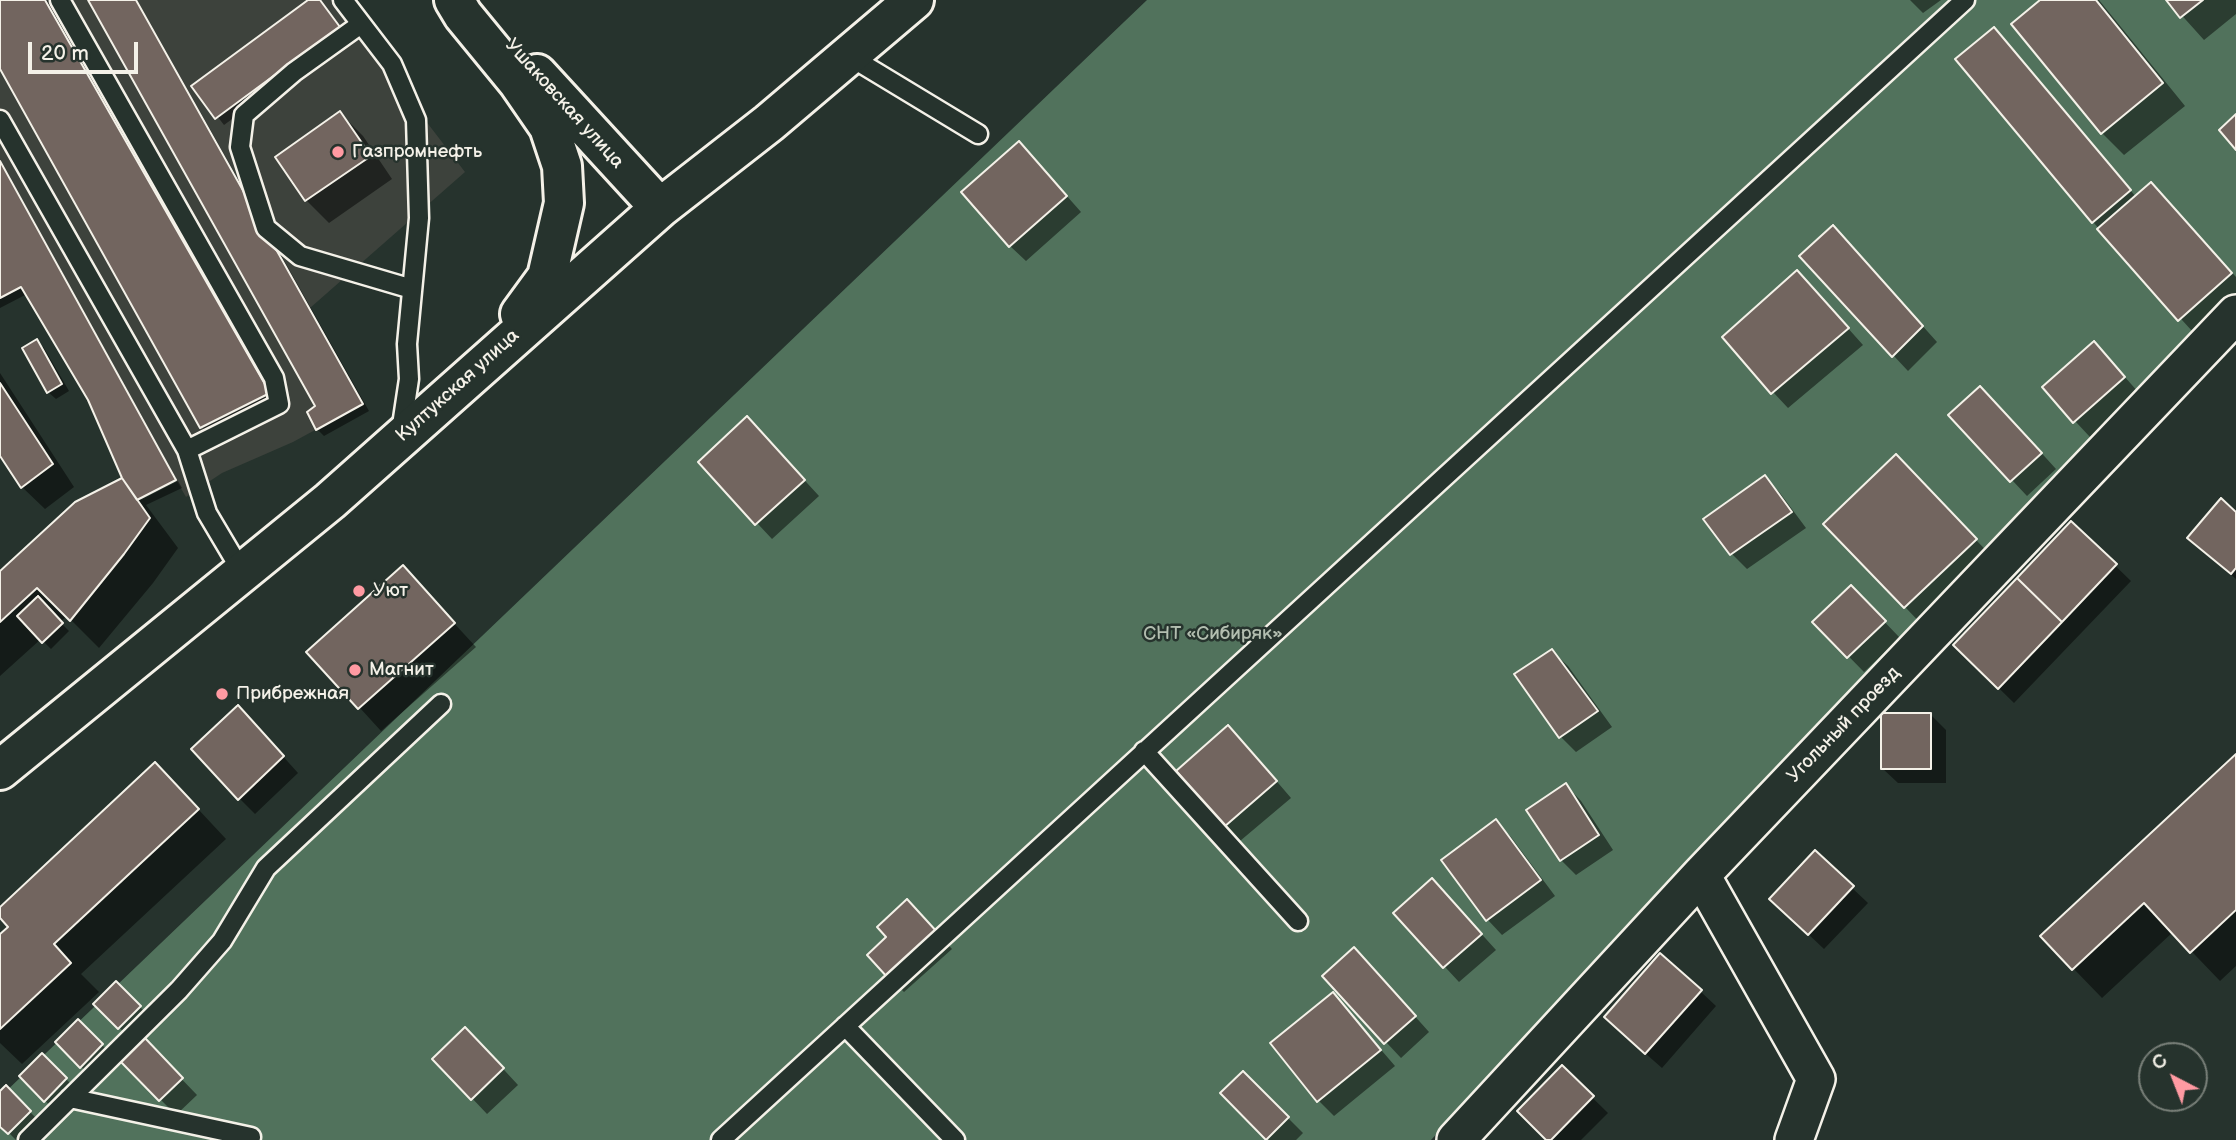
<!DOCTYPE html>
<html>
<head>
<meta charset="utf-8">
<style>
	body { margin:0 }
	#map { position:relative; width:2236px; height:1140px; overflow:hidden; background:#26332d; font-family:"Balsamiq Sans",sans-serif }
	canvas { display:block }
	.north { position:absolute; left:2138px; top:1042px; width:70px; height:70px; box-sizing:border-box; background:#26332d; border:2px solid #787f78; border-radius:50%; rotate:318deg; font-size:19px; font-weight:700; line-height:28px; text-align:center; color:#f4f1e8 }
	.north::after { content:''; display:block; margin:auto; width:24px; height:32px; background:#ff9aa2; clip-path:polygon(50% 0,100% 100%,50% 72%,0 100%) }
	.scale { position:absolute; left:28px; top:42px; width:110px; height:32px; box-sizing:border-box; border:4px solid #f4f1e8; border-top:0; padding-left:9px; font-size:21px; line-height:24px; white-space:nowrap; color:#f4f1e8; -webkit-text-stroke:5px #26332d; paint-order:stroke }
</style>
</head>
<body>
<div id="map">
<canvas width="2236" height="1140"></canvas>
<div class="north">С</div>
<div class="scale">20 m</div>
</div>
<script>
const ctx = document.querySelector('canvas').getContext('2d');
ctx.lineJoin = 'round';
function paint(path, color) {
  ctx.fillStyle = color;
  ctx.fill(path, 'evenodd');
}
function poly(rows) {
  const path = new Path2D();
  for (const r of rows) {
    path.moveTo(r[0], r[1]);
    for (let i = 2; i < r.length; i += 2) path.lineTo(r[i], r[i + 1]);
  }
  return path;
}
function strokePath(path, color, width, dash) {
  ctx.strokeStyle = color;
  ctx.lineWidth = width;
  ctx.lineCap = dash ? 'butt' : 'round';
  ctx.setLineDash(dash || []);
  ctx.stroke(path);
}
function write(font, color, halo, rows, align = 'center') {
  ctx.font = font + ' "Balsamiq Sans",sans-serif';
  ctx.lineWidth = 5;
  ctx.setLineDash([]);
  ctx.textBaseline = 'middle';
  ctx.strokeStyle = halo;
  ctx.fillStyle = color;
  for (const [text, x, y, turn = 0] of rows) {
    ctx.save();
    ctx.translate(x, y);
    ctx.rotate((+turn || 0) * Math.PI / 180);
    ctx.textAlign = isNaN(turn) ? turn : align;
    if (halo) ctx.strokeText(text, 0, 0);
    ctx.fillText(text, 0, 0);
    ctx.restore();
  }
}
paint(poly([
	[0,0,333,0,465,172,310,308,363,404,293,442,222,473,186,497,176,480,137,500,122,478,88,400,21,287,0,298]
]), '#3d423c');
paint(poly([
	[1147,0,2236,0,2236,297,1689,862,1431,1140,0,1140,0,1097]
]), '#51725c');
paint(poly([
	[0,0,47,0,276,401,209,435,202,427,0,66],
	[90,0,137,0,369,411,324,436,317,429,318,407],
	[311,0,319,0,323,4,346,35,224,125,194,86],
	[1910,0,1941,0,1923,13],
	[2043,0,2099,0,2185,106,2124,155,2102,133],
	[2168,0,2236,0,2236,14,2204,40],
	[2001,36,2136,197,2151,184,2236,277,2236,312,2202,342,2093,222],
	[340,113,363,136,392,179,329,223,306,200],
	[1034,159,1081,212,1026,261,1010,246],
	[0,160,176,478,138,497,141,500,178,481,182,488,146,505,178,548,153,583,99,648,67,616,60,622,69,631,51,649,41,639,0,676,0,574,124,479,89,399,27,294,0,308],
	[1848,243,1937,342,1908,371,1893,355],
	[1812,288,1863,345,1788,408,1773,392],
	[37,341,44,348,69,391,56,399,48,392],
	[2109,359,2139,393,2090,437,2075,421],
	[0,373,74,487,45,509,22,487,0,453],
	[1996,403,2056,469,2027,496,1951,415],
	[762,434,819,496,772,539,700,462],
	[1765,478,1780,493,1806,528,1747,569,1731,553],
	[1918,479,1998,563,1927,630,1826,524],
	[2236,514,2236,579,2189,538],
	[2071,523,2131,581,2014,703,1955,645],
	[403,568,476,647,381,731,309,652],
	[1851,587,1900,638,1864,672,1815,622],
	[1552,651,1568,666,1612,727,1576,752,1561,737,1516,674],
	[1931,715,1946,730,1946,783,1898,783,1882,768],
	[253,723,298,773,255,814,239,798],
	[1243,742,1291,798,1240,841,1225,825],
	[2236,756,2236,966,2220,981,2173,932,2102,998,2042,936],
	[1566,785,1581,801,1613,850,1576,875,1561,860],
	[184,794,226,839,81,974,99,992,22,1064,0,1043,0,936,10,927,0,916,0,909],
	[1496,822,1511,837,1555,896,1502,935,1487,919],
	[1815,853,1868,903,1824,949,1787,914],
	[1447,896,1496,950,1459,982,1395,913],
	[923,917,952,949,904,992,889,977,889,937],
	[1369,965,1429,1032,1401,1058,1386,1042],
	[116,983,155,1022,135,1043,95,1004],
	[1700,991,1716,1006,1662,1068,1621,1032],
	[1333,994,1395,1066,1334,1116,1318,1100],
	[78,1021,117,1060,96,1082,57,1042],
	[145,1041,197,1095,176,1115,123,1062],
	[481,1045,518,1085,487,1114,435,1059],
	[42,1055,81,1094,60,1116,21,1076],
	[1562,1068,1608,1113,1581,1140,1548,1140],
	[1243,1073,1303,1133,1296,1140,1269,1140,1223,1093],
	[6,1088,45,1127,32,1140,16,1140,0,1124,0,1094]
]), '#0007');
const building = poly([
	[0,0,45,0,270,393,200,428,0,69,0,0],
	[88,0,136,0,363,404,316,430,307,412,315,406,88,0],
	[308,0,320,0,340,27,215,119,191,86,308,0],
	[2040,0,2096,0,2163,83,2101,134,2011,24,2040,0],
	[2166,0,2203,0,2180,18,2166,0],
	[1994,27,2131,190,2092,223,1955,59,1994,27],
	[340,111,371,156,305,201,275,157,340,111],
	[2236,114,2236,150,2219,130,2236,114],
	[1019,141,1067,196,1009,247,961,192,1019,141],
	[0,161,176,480,137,500,122,478,88,400,21,287,0,298,0,161],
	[2151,182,2232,273,2178,321,2097,229,2151,182],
	[1833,225,1923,326,1892,357,1799,256,1833,225],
	[1797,270,1849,328,1771,394,1722,337,1797,270],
	[37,339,62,384,47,393,22,348,37,339],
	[2094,341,2125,377,2073,423,2042,387,2094,341],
	[0,383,53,464,21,488,0,456,0,383],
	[1980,386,2042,453,2010,482,1948,415,1980,386],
	[747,416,805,480,755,525,698,462,747,416],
	[1896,454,1977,539,1904,608,1823,524,1896,454],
	[1765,475,1792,512,1730,555,1703,519,1765,475],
	[122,478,150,518,124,554,70,621,37,588,0,622,0,571,75,502,122,478],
	[2221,498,2236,512,2236,568,2231,574,2187,538,2221,498],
	[2071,521,2117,564,2062,622,2017,578,2071,521],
	[403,565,455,623,358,709,306,652,403,565],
	[2017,578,2062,622,1998,689,1953,645,2017,578],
	[1851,585,1886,621,1847,658,1812,622,1851,585],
	[38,596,63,623,42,643,17,616,38,596],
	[1552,649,1598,711,1559,738,1514,674,1552,649],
	[238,705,284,756,238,800,191,749,238,705],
	[1881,713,1931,713,1931,769,1881,769,1881,713],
	[1228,725,1277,781,1224,827,1176,771,1228,725],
	[2236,754,2236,910,2190,953,2144,903,2072,970,2040,936,2236,754],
	[155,762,199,809,54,944,71,963,0,1029,0,934,8,927,0,918,0,907,155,762],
	[1566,783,1599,835,1560,861,1526,810,1566,783],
	[1496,819,1541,880,1486,921,1441,860,1496,819],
	[1815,850,1854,886,1808,935,1769,899,1815,850],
	[1432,878,1482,934,1443,968,1393,913,1432,878],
	[907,899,938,933,888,978,867,955,886,937,877,927,907,899],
	[1354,947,1416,1016,1384,1044,1322,976,1354,947],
	[1660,953,1702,990,1645,1054,1604,1017,1660,953],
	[116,981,141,1006,118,1029,93,1004,116,981],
	[1333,992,1381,1050,1317,1102,1270,1043,1333,992],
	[78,1019,103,1044,80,1068,55,1042,78,1019],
	[465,1027,504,1068,471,1100,432,1059,465,1027],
	[145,1038,183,1078,159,1101,121,1062,145,1038],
	[42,1053,67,1078,44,1102,19,1076,42,1053],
	[1562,1065,1594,1096,1551,1140,1546,1140,1517,1111,1562,1065],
	[1243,1071,1289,1117,1266,1140,1220,1093,1243,1071],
	[6,1085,31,1111,8,1134,0,1127,0,1091,6,1085]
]);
paint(building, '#72655f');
strokePath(building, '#f4f1e8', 2);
const lane = poly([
	[343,0,392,64,416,120,419,218,407,344,409,379,401,432],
	[361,24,294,72,244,115,240,147,266,228,300,256,412,289],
	[849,56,978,134],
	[0,120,187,450,279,404,274,378,60,0],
	[187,450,207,513,242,572],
	[1144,751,1298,921],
	[845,1026,955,1140],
	[70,1098,251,1137],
	[28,1140,179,990,222,941,266,868,441,704],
	[721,1140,1965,0]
]);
const street = poly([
	[1701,875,1816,1079,1794,1140],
	[1456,1140,1701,875,2236,314]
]);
const secondary = poly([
	[454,0,463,15,518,82,549,127,562,166,564,203,547,277,520,314],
	[537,74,660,208],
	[0,770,330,501,660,208,769,123,914,0]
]);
strokePath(lane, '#f4f1e8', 23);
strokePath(street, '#f4f1e8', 42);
strokePath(secondary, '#f4f1e8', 44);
strokePath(lane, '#26332d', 18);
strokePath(street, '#26332d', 37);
strokePath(secondary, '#26332d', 38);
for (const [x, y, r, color] of [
	[338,152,7,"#ff9aa2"],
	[359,591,7,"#ff9aa2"],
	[355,670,7,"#ff9aa2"],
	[222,694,7,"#ff9aa2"]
]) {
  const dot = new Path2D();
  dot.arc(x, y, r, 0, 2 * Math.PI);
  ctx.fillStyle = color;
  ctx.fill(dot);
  strokePath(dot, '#26332d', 2.5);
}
write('19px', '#f4f1e8', '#26332d', [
	["Ушаковская улица",564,104,48],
	["Култукская улица",458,386,-42],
	["Угольный проезд",1844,725,-46]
]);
write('19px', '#f4f1e8', '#26332d', [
	["Газпромнефть",352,152],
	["Уют",373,591],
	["Магнит",369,670],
	["Прибрежная",236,694]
], 'left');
write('19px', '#b3beb0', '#26332d', [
	["СНТ «Сибиряк»",1213,634]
]);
</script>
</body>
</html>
